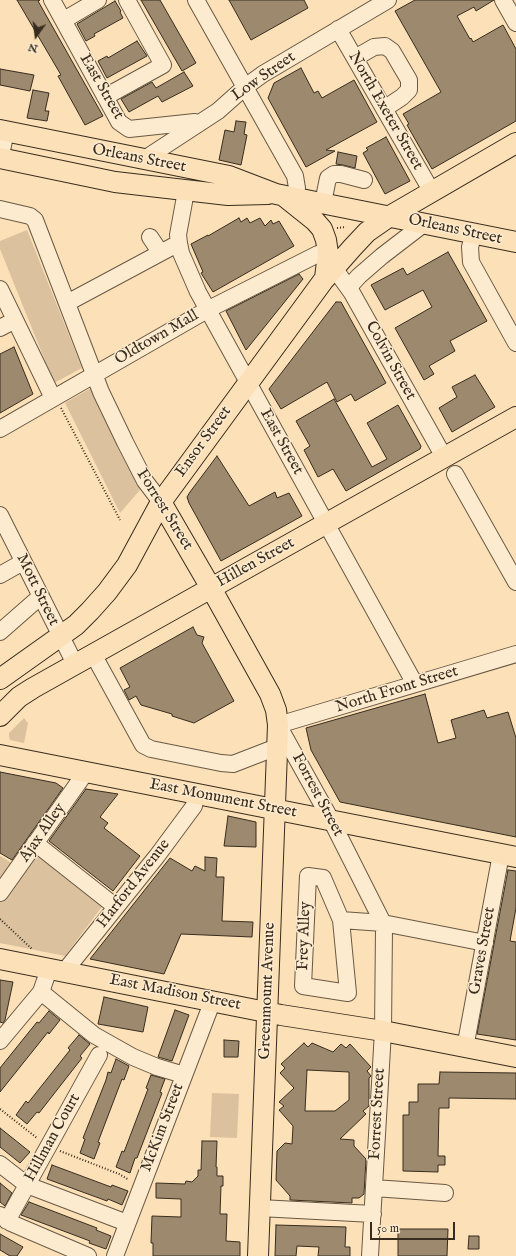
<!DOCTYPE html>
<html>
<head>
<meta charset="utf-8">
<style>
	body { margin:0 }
	#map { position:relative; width:516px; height:1256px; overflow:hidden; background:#fce0b7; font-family:"IM FELL English",serif }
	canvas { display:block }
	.north { position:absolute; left:16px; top:16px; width:40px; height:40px; -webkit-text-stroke:3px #fdebd0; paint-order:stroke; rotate:194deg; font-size:11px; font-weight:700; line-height:16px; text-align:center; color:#372c1e }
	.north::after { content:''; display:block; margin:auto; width:14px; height:18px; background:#372c1e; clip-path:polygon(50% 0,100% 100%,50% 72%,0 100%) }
	.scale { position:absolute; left:370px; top:1222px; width:85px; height:18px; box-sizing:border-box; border:2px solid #372c1e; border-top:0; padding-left:5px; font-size:12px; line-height:14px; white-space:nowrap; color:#372c1e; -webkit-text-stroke:3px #fdebd0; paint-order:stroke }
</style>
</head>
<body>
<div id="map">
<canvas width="516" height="1256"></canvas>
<div class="north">N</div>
<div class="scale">50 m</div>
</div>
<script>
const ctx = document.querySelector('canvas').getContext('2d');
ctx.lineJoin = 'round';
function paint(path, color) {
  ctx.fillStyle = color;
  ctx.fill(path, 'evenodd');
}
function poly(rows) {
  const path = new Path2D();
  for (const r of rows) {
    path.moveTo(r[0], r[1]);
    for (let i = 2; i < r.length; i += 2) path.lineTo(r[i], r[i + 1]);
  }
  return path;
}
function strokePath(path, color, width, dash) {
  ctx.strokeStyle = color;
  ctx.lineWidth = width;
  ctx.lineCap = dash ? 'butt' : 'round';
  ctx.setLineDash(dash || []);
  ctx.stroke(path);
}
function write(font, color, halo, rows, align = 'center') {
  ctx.font = font + ' "IM FELL English",serif';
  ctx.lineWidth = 3;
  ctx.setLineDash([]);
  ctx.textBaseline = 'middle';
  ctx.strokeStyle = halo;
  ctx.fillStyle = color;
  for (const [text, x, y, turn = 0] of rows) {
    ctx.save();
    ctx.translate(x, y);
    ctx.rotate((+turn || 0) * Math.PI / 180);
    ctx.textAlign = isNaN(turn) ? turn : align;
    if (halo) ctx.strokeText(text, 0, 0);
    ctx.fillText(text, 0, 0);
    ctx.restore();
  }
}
paint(poly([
	[27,230,82,368,54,383,0,249,0,241],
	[91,388,140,490,120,513,65,403],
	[24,718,28,723,24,743,10,740,9,736,9,733],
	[37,850,104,904,65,956,0,943,0,856,22,869],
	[212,1093,239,1094,237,1138,210,1137]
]), '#dbc19d');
const building = poly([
	[17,0,40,0,38,1,103,116,85,125,58,76,61,75,17,0],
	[141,0,160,0,196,63,182,71,141,0],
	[229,0,304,0,308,8,251,40,229,0],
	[415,0,494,0,476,11,474,7,457,16,470,39,471,38,473,42,503,25,516,49,516,121,432,169,407,125,409,124,403,114,441,92,395,11,415,0],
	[115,1,121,11,120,12,123,18,94,34,95,36,86,41,77,24,115,1],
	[137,41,147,56,107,78,98,61,107,56,108,58,137,41],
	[301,68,314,93,318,91,322,98,354,80,377,122,326,150,335,151,306,167,268,98,274,83,301,68],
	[0,69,34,75,30,91,0,85,0,69],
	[184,72,193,86,162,102,158,96,129,112,121,99,152,82,156,88,184,72],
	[33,90,49,93,45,111,49,111,47,121,27,118,33,90],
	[236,121,246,122,244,134,247,135,241,165,219,160,225,130,234,132,236,121],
	[386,137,410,181,385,194,363,153,368,150,366,148,386,137],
	[338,152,357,156,355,168,343,165,336,164,338,152],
	[239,218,241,222,247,218,250,223,260,218,265,226,271,220,273,224,279,221,294,246,213,292,201,273,203,272,191,244,208,235,208,236,239,218],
	[448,252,487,321,450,341,455,351,429,366,434,374,424,380,395,328,432,307,423,290,385,310,371,285,403,268,407,275,448,252],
	[299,274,303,279,246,350,226,311,299,274],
	[336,302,341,302,386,383,355,401,351,394,337,402,327,382,281,409,269,389,336,302],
	[14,347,33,394,0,413,0,354,14,347],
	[475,375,495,407,452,432,439,408,457,397,452,387,475,375],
	[334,399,372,467,387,459,367,423,398,405,421,446,420,449,346,491,333,469,318,477,304,450,310,446,296,421,334,399],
	[217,456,249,506,275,492,277,498,289,493,302,516,221,561,189,503,187,497,190,492,217,456],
	[193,627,197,635,204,637,202,643,234,701,194,723,172,716,172,714,141,705,136,696,129,700,124,690,130,687,120,668,193,627],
	[425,694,438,743,456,738,451,720,484,710,487,718,508,712,516,738,516,837,340,802,311,750,306,728,425,694],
	[0,772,56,783,63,788,12,860,0,853,0,772],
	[86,789,118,794,100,817,108,823,104,828,140,856,113,891,49,841,86,789],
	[228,816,256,822,256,847,224,846,228,816],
	[205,857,217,858,216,877,224,877,222,921,253,922,252,937,181,934,164,974,90,959,170,858,192,871,195,866,205,871,205,857],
	[508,870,516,871,516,908,510,941,516,942,516,1040,477,1034,508,870],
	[0,980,13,982,5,1020,3,1023,0,1022,0,980],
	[104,997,148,1007,143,1032,98,1024,104,997],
	[175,1010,189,1015,172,1061,158,1057,175,1010],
	[49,1011,60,1020,49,1034,48,1032,0,1092,0,1068,37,1022,39,1023,49,1011],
	[79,1035,90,1044,80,1056,82,1058,39,1113,37,1112,27,1124,16,1115,26,1101,28,1103,70,1050,68,1048,79,1035],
	[224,1040,239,1041,238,1057,224,1057,224,1040],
	[304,1043,308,1047,312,1043,333,1052,341,1044,346,1048,350,1044,371,1067,367,1071,371,1076,369,1078,369,1106,363,1111,366,1114,340,1139,354,1140,354,1146,366,1159,364,1194,359,1198,352,1198,352,1203,290,1200,290,1196,276,1180,277,1151,285,1143,292,1144,293,1126,279,1110,284,1106,279,1102,294,1088,280,1073,285,1068,281,1064,304,1043],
	[307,1070,349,1072,349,1100,335,1111,305,1111,307,1070],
	[116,1059,129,1066,124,1080,122,1079,98,1142,100,1143,94,1159,80,1153,85,1139,83,1138,106,1080,108,1072,111,1073,116,1059],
	[440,1072,516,1073,516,1099,449,1098,449,1108,439,1108,438,1156,445,1156,445,1165,438,1165,438,1172,403,1171,403,1115,409,1115,409,1102,418,1102,418,1084,439,1084,440,1072],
	[151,1075,165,1079,160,1092,162,1093,137,1158,135,1158,130,1173,116,1167,122,1151,124,1152,148,1089,146,1088,151,1075],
	[0,1128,30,1152,20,1163,0,1147,0,1128],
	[202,1141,217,1141,216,1167,217,1167,217,1176,223,1176,223,1186,221,1186,220,1214,227,1214,226,1241,240,1242,240,1256,153,1256,153,1243,151,1243,152,1216,181,1217,181,1199,156,1198,156,1183,185,1184,186,1181,192,1182,198,1176,198,1170,201,1170,202,1141],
	[52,1165,111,1187,112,1185,128,1191,122,1205,108,1199,107,1201,47,1179,52,1165],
	[0,1183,12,1193,5,1206,0,1202,0,1183],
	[29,1202,97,1228,96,1230,111,1236,106,1249,89,1243,90,1241,21,1215,29,1202],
	[276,1225,346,1227,345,1247,350,1247,350,1256,318,1256,319,1247,297,1246,296,1256,275,1256,276,1225],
	[398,1229,448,1229,447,1256,398,1256,398,1229],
	[0,1234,23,1247,17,1256,10,1256,0,1250,0,1234],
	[469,1236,479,1236,479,1249,468,1249,469,1236]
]);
paint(building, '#9d8a6e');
strokePath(building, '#372c1e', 1);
const minor = poly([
	[52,0,119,122,129,129,195,122],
	[196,0,295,176,297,188,295,197],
	[503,0,516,23],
	[64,20,98,0],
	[338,29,432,192],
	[355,58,374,47,385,46,392,51,409,80,409,90,402,97,384,109],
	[105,97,163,65,127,0],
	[0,160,6,131],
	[143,160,218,111,245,87,263,74,388,0],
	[186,191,178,235,179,243,181,253,198,292,415,684],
	[323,203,328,178,334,174,341,174,364,180],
	[0,209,30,216,35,220,101,392,125,442,145,481,161,502],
	[474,233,470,247,471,262,516,343],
	[150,237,160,252],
	[334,268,352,293,444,457],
	[349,287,359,276,382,256,425,223],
	[0,289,53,398],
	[67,303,179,243],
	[0,328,15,320],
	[0,429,207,310,318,254],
	[455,474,516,582],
	[0,515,75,664],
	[0,575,23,562],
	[0,632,41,596],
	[93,654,143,745,151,749,221,763,233,764,277,747],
	[35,843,116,907],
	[0,893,86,772],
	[341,920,348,993,303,986,308,876,323,878,341,920,383,923,485,943],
	[64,972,157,856,194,806,196,793],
	[41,992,94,1035,133,1057,157,1067,184,1075],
	[0,1041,41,992,49,969],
	[465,1048,501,854],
	[0,1164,27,1185,127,1223],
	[374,1188,445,1193],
	[260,1208,373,1214],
	[0,1215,11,1223,88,1256],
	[7,1221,99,1055],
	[115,1256,213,1000],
	[370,1256,383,1031,384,928,383,923,331,820,278,725,516,654]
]);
const major = poly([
	[0,130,229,176,276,194,516,242],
	[0,158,115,182,141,185,228,195,268,194],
	[285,197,315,221,322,229,326,240,328,253,325,278],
	[161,502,211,588,270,694,276,710,278,725,258,1256],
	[0,679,76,625,90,611,107,592,127,565,161,502,323,281,352,248,367,232,390,216,516,143],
	[0,716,19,697,33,688,516,417],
	[0,755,516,857],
	[0,959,281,1015,383,1031,516,1057]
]);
strokePath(minor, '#685944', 18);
strokePath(major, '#372c1e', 22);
strokePath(poly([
	[337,228,346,227],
	[61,408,120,520],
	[0,919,32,949],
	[0,1109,37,1138],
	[60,1151,119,1174,129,1180]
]), '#372c1e', 2, [1, 2]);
strokePath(minor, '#fdebd0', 16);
strokePath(major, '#fce0b7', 20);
write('16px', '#372c1e', '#fdebd0', [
	["Low Street",264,77,-35],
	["East Street",101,87,60],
	["North Exeter Street",385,111,60],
	["Orleans Street",139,159,11],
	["Orleans Street",455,230,12],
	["Oldtown Mall",157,338,-30],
	["Colvin Street",390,361,61],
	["Ensor Street",204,442,-54],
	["East Street",281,442,61],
	["Forrest Street",164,510,58],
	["Hillen Street",256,563,-29],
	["Mott Street",37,590,64],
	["North Front Street",397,690,-17],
	["Forrest Street",317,795,62],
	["East Monument Street",223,799,11],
	["Ajax Alley",43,833,-55],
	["Harford Avenue",134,884,-52],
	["Frey Alley",305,936,-88],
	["Graves Street",483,951,-80],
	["Greenmount Avenue",268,991,-88],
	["East Madison Street",175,993,11],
	["Forrest Street",378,1114,-87],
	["McKim Street",163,1128,-69],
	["Hillman Court",53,1138,-61]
]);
</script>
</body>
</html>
